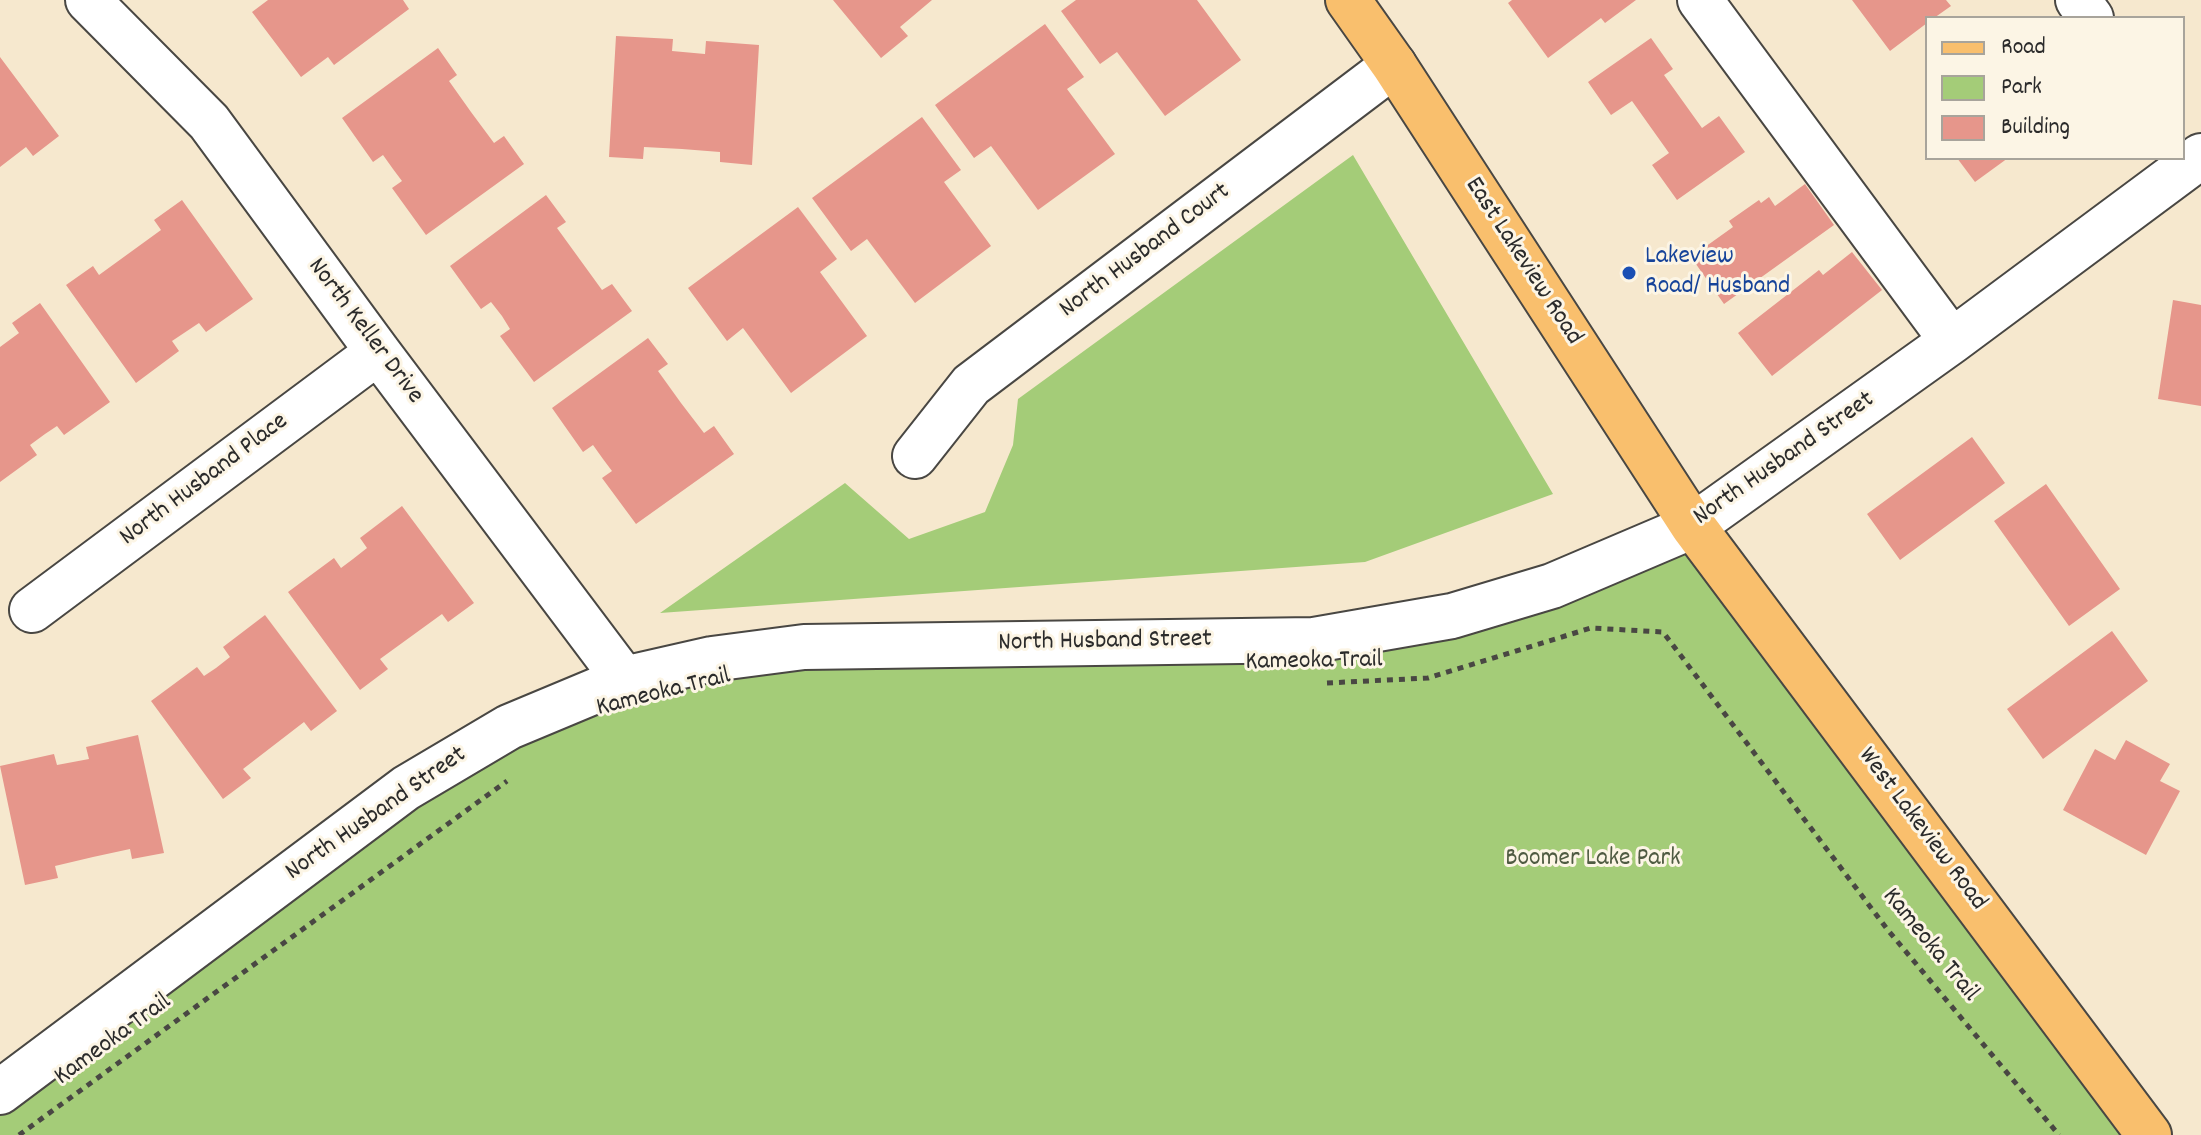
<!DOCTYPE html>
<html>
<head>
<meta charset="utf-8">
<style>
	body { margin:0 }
	#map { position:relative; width:2201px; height:1135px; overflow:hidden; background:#f6e8ce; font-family:Dekko,sans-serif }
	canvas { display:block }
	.legend { position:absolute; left:1925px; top:16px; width:260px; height:144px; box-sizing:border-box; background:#fcf5e5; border:2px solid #a8a49b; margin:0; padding:10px 14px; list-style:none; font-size:24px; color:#2b2b2b }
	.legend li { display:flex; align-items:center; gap:16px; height:40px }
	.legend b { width:40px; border:2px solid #a8a49b }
</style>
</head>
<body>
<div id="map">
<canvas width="2201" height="1135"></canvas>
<ul class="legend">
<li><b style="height:10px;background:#f9bf6d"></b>Road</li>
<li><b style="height:22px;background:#a4cc78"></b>Park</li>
<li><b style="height:22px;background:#e6968b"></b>Building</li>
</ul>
</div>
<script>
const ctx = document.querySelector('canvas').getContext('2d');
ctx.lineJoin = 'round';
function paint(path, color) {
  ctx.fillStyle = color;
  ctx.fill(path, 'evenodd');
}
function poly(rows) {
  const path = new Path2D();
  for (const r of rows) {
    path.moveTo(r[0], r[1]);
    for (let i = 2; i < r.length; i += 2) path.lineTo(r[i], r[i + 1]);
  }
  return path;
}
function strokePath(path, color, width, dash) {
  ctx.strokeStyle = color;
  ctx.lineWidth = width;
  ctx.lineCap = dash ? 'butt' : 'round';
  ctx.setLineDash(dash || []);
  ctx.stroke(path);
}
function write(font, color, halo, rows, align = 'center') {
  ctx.font = font + ' Dekko,sans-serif';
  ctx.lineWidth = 6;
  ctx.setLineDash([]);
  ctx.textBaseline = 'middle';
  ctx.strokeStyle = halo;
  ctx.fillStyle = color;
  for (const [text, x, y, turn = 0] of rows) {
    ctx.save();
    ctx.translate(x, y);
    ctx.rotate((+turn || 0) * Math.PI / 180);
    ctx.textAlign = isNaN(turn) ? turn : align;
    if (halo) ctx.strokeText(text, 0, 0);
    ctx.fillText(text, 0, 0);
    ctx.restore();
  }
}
paint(poly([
	[1353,155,1553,494,1365,562,660,613,845,483,909,539,985,512,1013,445,1018,399],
	[1691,531,2138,1135,0,1135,0,1093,407,791,711,662,1315,642]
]), '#a4cc78');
paint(poly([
	[268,0,403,0,409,9,334,65,328,57,301,77,252,12],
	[833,0,932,0,900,27,908,36,881,58],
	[1076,0,1197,0,1241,60,1165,116,1117,52,1100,64,1061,11],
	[1512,0,1636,0,1605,23,1601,18,1548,58,1508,3],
	[1852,0,1946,0,1951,6,1934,18,1927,18,1927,23,1890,51],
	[1045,24,1084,77,1067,89,1115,154,1038,210,991,146,974,158,935,105],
	[616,36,673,39,672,51,705,54,706,41,759,45,752,165,720,162,720,152,682,149,644,147,643,159,609,157],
	[1651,38,1673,69,1664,75,1702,128,1719,116,1745,152,1677,200,1652,165,1669,153,1632,101,1611,115,1588,82],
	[438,48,457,75,449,81,471,112,494,143,504,136,524,164,426,235,392,188,402,181,393,169,383,155,373,162,342,118],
	[0,57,59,136,33,156,26,147,0,167],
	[922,117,961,170,944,182,991,246,915,303,867,239,851,251,812,198],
	[1957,158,2008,158,1975,182],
	[1805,184,1834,225,1724,304,1691,257,1733,227,1729,221,1759,200,1761,203,1769,197,1775,206],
	[546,195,566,222,557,228,602,290,612,284,632,311,534,382,500,336,510,329,502,316,491,302,481,309,450,266],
	[182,200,253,299,206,332,199,323,172,341,179,351,136,383,66,285,93,266,99,275,161,230,154,220],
	[798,207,837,259,820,272,867,336,791,393,743,328,727,341,688,288],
	[1852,252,1882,290,1772,376,1738,333,1819,270,1823,275],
	[2173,300,2201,305,2201,406,2158,399],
	[40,303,110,402,64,435,57,426,45,434,30,445,37,455,0,482,0,347,19,333,12,323],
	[648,338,668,364,658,371,681,403,704,433,714,426,734,454,636,524,602,478,612,471,603,459,593,445,583,452,552,408],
	[1972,437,2005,483,1900,560,1867,514],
	[2046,484,2120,589,2069,626,1994,521],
	[402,506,474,603,448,622,442,614,380,659,388,669,360,690,288,592,334,558,341,568,353,559,367,548,360,538],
	[265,615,337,711,311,731,304,722,243,769,251,778,223,799,151,701,197,667,204,676,216,668,230,657,223,647],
	[2112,631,2148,681,2043,759,2007,709],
	[138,735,164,853,132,859,130,849,93,857,55,866,58,878,25,885,0,766,54,754,57,765,89,759,86,747],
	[2126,740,2170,764,2160,781,2180,791,2146,855,2063,810,2095,749,2115,760]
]), '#e6968b');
const minor = poly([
	[88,0,209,122,378,352,624,679],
	[1700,0,1952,341],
	[2078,0,2091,18],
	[915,456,971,385,1394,65],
	[32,610,378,352],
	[0,1092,406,788,509,727,624,679,712,659,804,647,1314,640,1452,616,1552,586,1693,526,1952,341,2201,156]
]);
const major = poly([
	[1348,0,1394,65,1693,526,2149,1135]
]);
strokePath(minor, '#494743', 48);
strokePath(major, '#494743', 48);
strokePath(poly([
	[1327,683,1428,678,1591,628,1663,632,1887,929,2059,1135],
	[19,1135,507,781]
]), '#494743', 5, [6, 6]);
strokePath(minor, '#fff', 44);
strokePath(major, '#f9bf6d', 44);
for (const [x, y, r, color] of [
	[1629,273,8,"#1a4fb4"]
]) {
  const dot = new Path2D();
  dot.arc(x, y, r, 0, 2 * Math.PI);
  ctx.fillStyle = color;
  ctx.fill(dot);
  strokePath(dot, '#fcf5e5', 3);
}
write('26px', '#2b2b2b', '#fcf5e5', [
	["North Husband Court",1146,252,-37],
	["East Lakeview Road",1522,262,57],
	["North Keller Drive",364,332,53],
	["North Husband Street",1785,460,-35],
	["North Husband Place",205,481,-37],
	["North Husband Street",1105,643,-1],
	["Kameoka Trail",1314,663,-1],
	["Kameoka Trail",664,694,-14],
	["North Husband Street",377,815,-35],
	["West Lakeview Road",1921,830,53],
	["Kameoka Trail",1929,946,51],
	["Kameoka Trail",114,1041,-36]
]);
write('26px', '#164399', '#fcf5e5', [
	["Lakeview",1645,258],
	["Road/ Husband",1645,288]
], 'left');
write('26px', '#4f5b42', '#fcf5e5', [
	["Boomer Lake Park",1593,860]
]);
</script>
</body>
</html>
